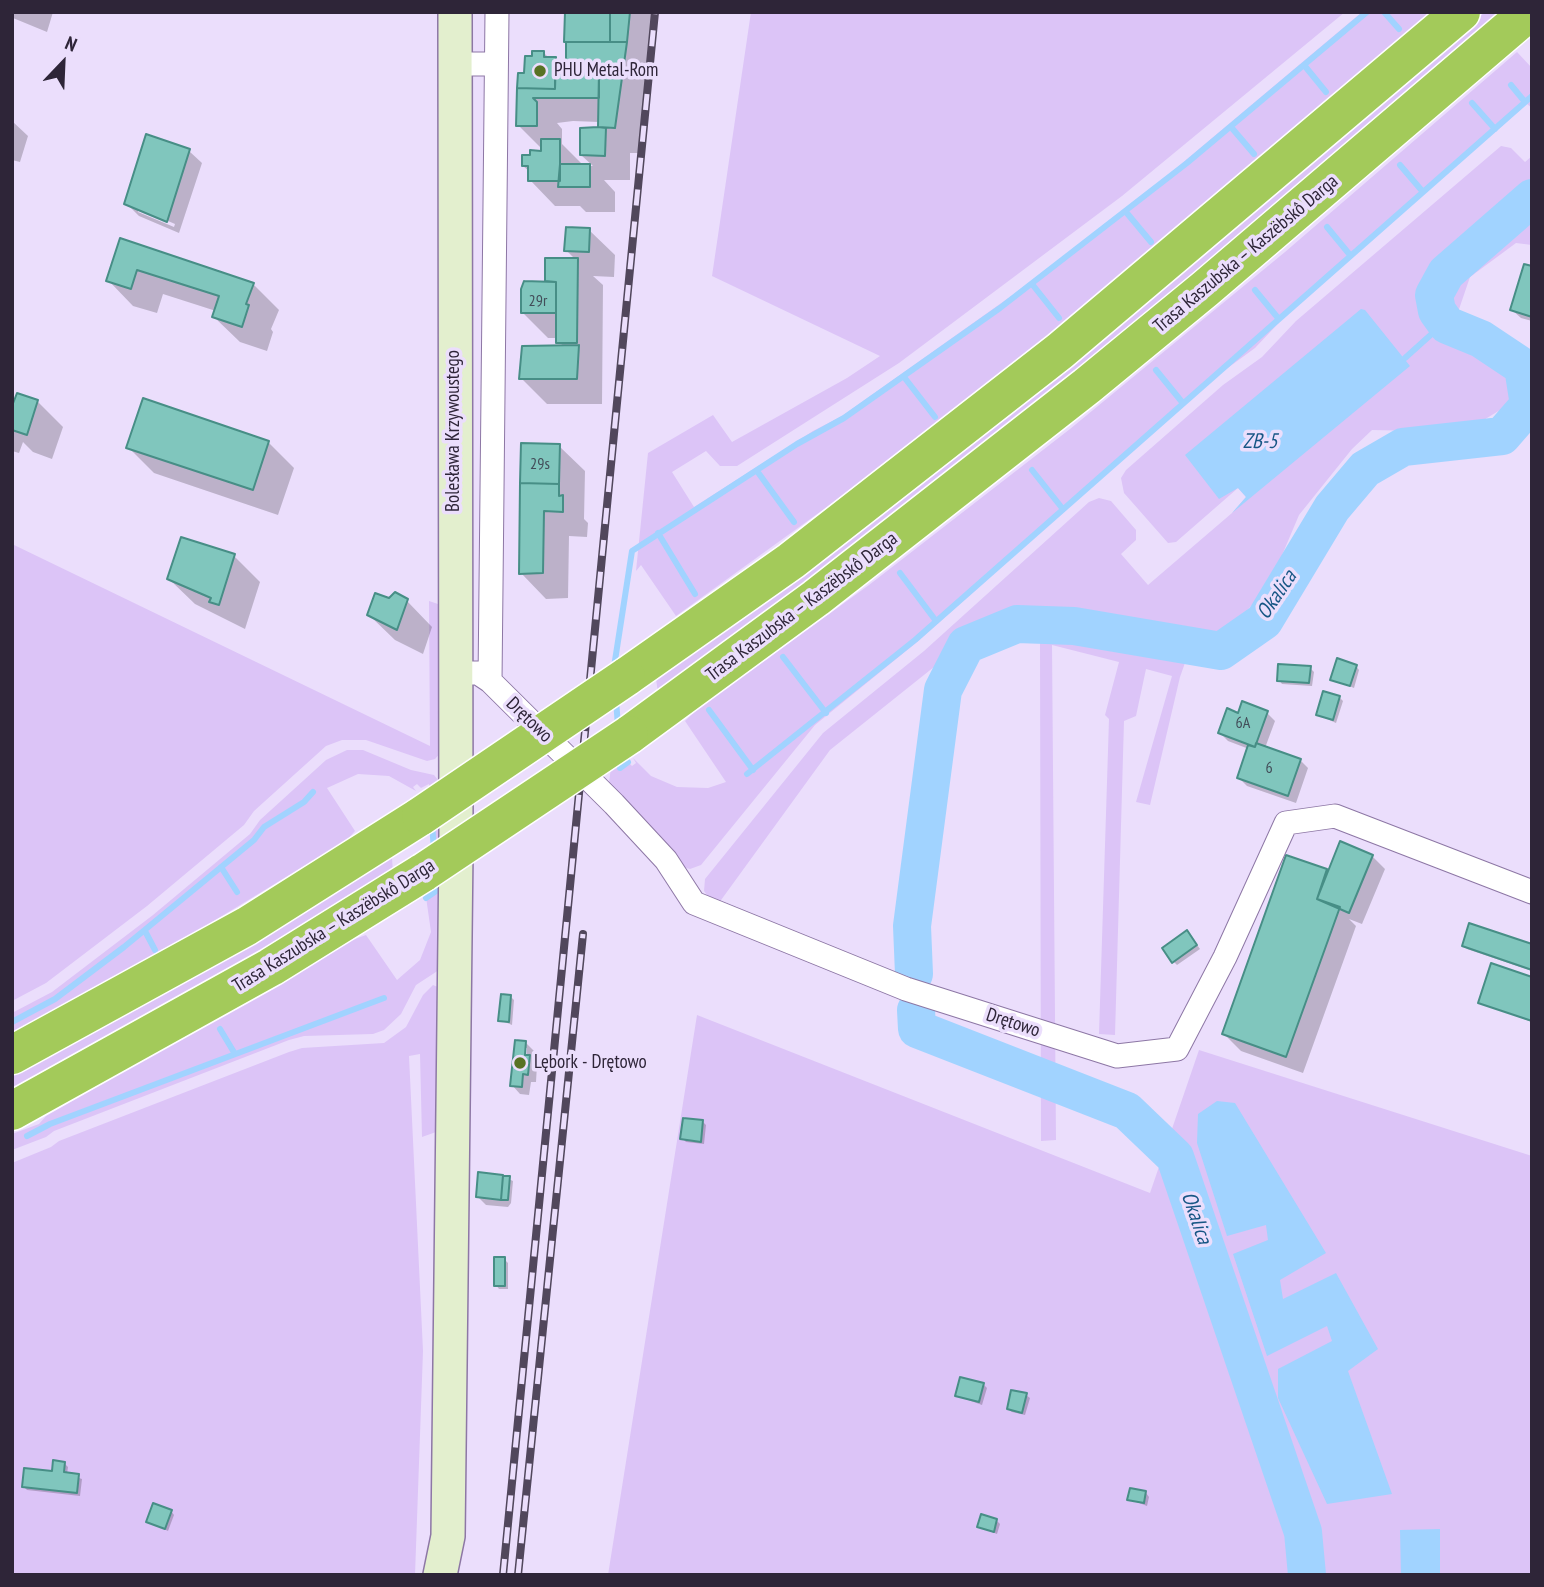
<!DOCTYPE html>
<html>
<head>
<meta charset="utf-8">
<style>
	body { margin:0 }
	#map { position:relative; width:1544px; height:1587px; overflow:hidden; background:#ebdefc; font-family:"PT Sans Narrow",sans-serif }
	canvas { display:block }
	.frame { position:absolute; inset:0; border:14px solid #2e2538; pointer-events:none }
	.north { position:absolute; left:28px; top:28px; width:70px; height:70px; -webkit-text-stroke:5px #ebdefc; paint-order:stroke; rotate:23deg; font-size:19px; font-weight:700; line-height:28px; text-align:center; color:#2e2538 }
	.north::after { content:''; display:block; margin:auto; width:24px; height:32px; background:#2e2538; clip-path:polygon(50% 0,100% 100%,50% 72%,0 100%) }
</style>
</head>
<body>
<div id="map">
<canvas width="1544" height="1587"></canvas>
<div class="frame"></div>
<div class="north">N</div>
</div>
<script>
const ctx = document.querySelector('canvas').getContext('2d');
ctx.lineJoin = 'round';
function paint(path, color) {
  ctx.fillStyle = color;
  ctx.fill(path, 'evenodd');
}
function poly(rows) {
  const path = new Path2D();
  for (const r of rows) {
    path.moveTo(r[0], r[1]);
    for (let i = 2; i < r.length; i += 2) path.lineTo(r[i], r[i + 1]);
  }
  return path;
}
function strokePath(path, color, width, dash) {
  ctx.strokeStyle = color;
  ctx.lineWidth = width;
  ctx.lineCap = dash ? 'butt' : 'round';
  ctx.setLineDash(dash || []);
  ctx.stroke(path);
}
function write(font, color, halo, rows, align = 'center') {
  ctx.font = font + ' "PT Sans Narrow",sans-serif';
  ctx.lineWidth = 7;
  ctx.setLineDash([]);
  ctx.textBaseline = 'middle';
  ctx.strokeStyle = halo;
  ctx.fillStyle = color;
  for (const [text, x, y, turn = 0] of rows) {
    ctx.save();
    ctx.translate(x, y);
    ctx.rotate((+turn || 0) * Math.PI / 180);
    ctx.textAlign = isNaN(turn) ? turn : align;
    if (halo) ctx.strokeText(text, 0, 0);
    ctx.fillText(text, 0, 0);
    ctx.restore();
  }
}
paint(poly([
	[751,12,1345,12,1122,196,899,363,737,466,720,466,706,451,672,472,694,507,813,431,842,416,1014,294,1174,170,1362,12,1430,12,1044,339,867,478,676,616,641,565,636,571,648,453,713,415,732,442,847,378,880,356,712,276],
	[1485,12,1505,12,1009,429,658,693,656,679,1418,71],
	[1517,52,1532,68,1532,108,1527,104,1289,312,1255,348,1214,378,917,642,815,725,701,865,690,869,683,867,608,791,618,711,621,766,628,762,632,766,636,763,633,758,651,776,677,787,708,788,726,782,685,721,695,711,869,585,1070,429,1285,252],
	[1501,146,1511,148,1525,162,1532,156,1532,245,1516,243,1470,277,1456,318,1467,326,1461,335,1518,385,1505,407,1464,432,1372,430,1352,449,1299,515,1269,586,1226,634,1192,643,1180,677,1150,805,1136,802,1172,676,1146,669,1136,716,1124,721,1115,1035,1099,1034,1109,719,1105,715,1119,662,1052,645,1056,1140,1041,1141,1040,642,1025,639,1030,623,1019,626,986,654,954,651,830,750,716,907,704,891,705,879,823,733,924,651,1089,502,1099,498,1111,501,1136,530,1136,540,1121,554,1148,585,1232,513,1246,497,1238,488,1176,542,1168,543,1124,493,1121,478,1126,470,1223,385,1262,357,1296,321],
	[12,544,430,746,429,601,438,604,445,617,444,749,435,759,427,761,366,740,342,740,326,746,254,811,244,825,147,906,46,983,12,1001],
	[347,750,363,750,411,770,434,775,442,785,439,970,416,985,401,1014,384,1030,373,1034,304,1036,289,1040,54,1131,46,1137,12,1150,12,1134,39,1124,46,1116,352,940,366,935,397,980,420,960,431,932,426,897,435,891,429,784,421,788,417,784,413,787,416,791,389,776,358,774,327,788,355,831,347,840,171,947,12,1032,12,1013,52,992,153,915,250,834,260,820,326,760],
	[392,858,393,873,343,904,12,1094,12,1073,285,923],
	[433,985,440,988,444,1053,436,1053,436,1132,422,1137,420,1054,409,1056,423,1351,415,1575,12,1575,12,1163,51,1147,59,1141,289,1052,302,1048,384,1043,406,1027,423,995],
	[697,1015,1150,1193,1199,1050,1532,1156,1532,1575,608,1575]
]), '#dcc4f7');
paint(poly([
	[1361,309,1365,310,1410,366,1232,513,1246,497,1238,488,1219,499,1185,455],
	[1217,1101,1235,1103,1326,1253,1280,1280,1283,1299,1336,1273,1378,1349,1348,1371,1392,1494,1327,1504,1278,1398,1278,1369,1332,1341,1327,1326,1267,1356,1233,1254,1268,1240,1266,1225,1227,1236,1197,1143,1198,1114],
	[1440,1529,1440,1575,1401,1575,1400,1530]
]), '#a1d3ff');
paint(poly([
	[12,12,53,12,47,32,13,18],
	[566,12,658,12,640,153,630,153,630,180,604,180,615,192,615,212,586,212,580,206,555,206,530,180,530,172,523,166,545,152,518,125,526,75,544,53,549,58,555,59,563,67,563,72,567,72],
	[573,121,599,122,599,129,581,155,593,166,584,166,562,144,562,129,557,123],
	[12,121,28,136,20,162,12,160],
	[189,151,202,163,179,233,139,216,126,203],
	[138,208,175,224,174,227,138,212],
	[589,230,615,255,614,277,593,276,603,285,602,404,547,404,521,378,563,347,558,338,548,338,522,312,546,283,546,260,576,260,566,250],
	[121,240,253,284,279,310,271,329,273,332,267,351,240,342,214,317,216,311,163,294,157,313,133,306,108,280],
	[1532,268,1532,321,1521,318,1512,310],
	[18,395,38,402,63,427,52,459,33,452,23,442,19,453,12,451,12,397,16,400],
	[268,442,294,468,278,515,154,473,128,447],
	[559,446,585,471,584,519,588,523,587,537,569,536,568,598,546,599,521,573],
	[182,539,234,556,260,582,245,629,195,604,169,579],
	[389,600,407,601,432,627,423,654,395,640,369,615],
	[1356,666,1359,670,1354,688,1332,679],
	[1310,668,1314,672,1312,686,1282,684,1279,680],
	[1339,697,1343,701,1336,723,1318,715],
	[1267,713,1275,721,1265,748,1300,760,1308,768,1296,803,1247,786,1239,778,1249,749,1228,741,1220,733,1239,715],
	[1372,856,1385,869,1362,924,1349,919,1356,926,1303,1073,1241,1051,1224,1034,1326,871,1329,874],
	[1191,936,1200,949,1177,965,1173,961],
	[1464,946,1532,946,1532,971,1467,949],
	[1532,979,1532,1022,1480,1003],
	[511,997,514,1000,512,1025,500,1020],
	[516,1042,526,1043,534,1051,533,1061,537,1065,536,1082,531,1082,529,1095,520,1094,512,1085],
	[524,1048,527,1048,526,1064,522,1063],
	[703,1122,706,1125,704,1144,686,1142,682,1138],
	[502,1176,513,1181,511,1203,508,1207,486,1205,478,1197],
	[504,1259,508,1263,508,1289,499,1289,496,1285],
	[983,1384,987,1388,982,1405,957,1396],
	[1026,1395,1030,1398,1025,1415,1012,1412,1008,1409],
	[65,1464,68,1467,67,1474,82,1479,80,1496,27,1490,23,1486],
	[1146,1493,1149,1497,1147,1506,1129,1499],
	[171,1511,174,1515,168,1531,148,1522],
	[996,1520,1000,1524,997,1534,979,1527]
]), '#0003');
strokePath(poly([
	[1384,12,1399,29],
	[1304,65,1326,92],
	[1511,85,1525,102],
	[1472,103,1495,129],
	[1231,127,1254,154],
	[1400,165,1423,192],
	[1126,212,1151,242],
	[1327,227,1350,255],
	[1032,284,1059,318],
	[1255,290,1278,318],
	[1405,358,1445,322],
	[1156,370,1182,402],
	[904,377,935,417],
	[1032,470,1062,508],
	[757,471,794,522],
	[658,533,695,594],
	[900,573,936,621],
	[783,657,826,713],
	[614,667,632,551,797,444,844,418,1000,308,1187,163,1367,12],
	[616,699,618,727],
	[709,710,753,770],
	[619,758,620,768,628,762],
	[747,774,915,640,1532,96],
	[432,823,434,851],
	[221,867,237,892],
	[426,898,436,891,435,879],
	[145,931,155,950],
	[12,1022,55,999,124,947,254,840,264,827,304,802,313,792],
	[220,1029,235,1054],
	[27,1136,50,1124,384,998]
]), '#a1d3ff', 6);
strokePath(poly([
	[914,974,912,926,943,690,966,645,1017,624,1074,626,1221,651,1264,621,1332,508,1365,469,1403,447,1502,436,1529,405,1523,367,1481,339,1447,325,1437,311,1434,295,1446,273,1532,198],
	[916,1010,917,1029,1127,1111,1175,1157,1303,1532,1307,1575]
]), '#a1d3ff', 38);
const building = poly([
	[565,12,610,12,610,42,564,42,565,12],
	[610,12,630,12,627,42,610,42,610,12],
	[566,42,627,42,615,128,598,127,599,71,566,70,566,42],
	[532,51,544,51,544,57,556,57,555,89,517,88,518,73,524,73,525,56,532,56,532,51],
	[555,70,599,71,599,98,533,98,537,102,537,126,516,126,517,88,555,89,555,70],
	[598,127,606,128,605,156,580,155,580,128,598,127],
	[146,134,190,149,167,222,124,204,146,134],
	[541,139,560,139,560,181,528,181,528,166,522,166,522,155,530,155,530,150,541,151,541,139],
	[560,164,590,164,590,187,558,187,560,164],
	[566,227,590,228,589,252,564,251,566,227],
	[120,238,254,283,246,304,249,305,242,327,212,317,219,296,137,270,131,289,106,281,120,238],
	[545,258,578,258,577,343,556,343,556,282,545,281,545,258],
	[1524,264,1532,266,1532,317,1510,310,1524,264],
	[524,281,556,282,556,313,521,313,521,289,524,281],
	[579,345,577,379,519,379,522,346,579,345],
	[17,393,38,400,27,435,12,430,12,406,17,393],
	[143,398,269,441,253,490,126,448,143,398],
	[521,443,560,444,559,484,520,483,521,443],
	[520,483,559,484,559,496,563,495,563,512,544,511,543,573,519,574,520,483],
	[181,537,235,554,219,605,209,602,211,598,167,579,181,537],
	[395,592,408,599,397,630,367,615,375,593,389,598,395,592],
	[1337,658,1357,665,1350,686,1330,680,1337,658],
	[1278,664,1311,666,1309,683,1277,681,1278,664],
	[1323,691,1340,696,1333,720,1316,715,1323,691],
	[1242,701,1268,711,1255,747,1218,733,1227,708,1238,713,1242,701],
	[1256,743,1301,759,1288,796,1237,778,1248,745,1255,747,1256,743],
	[1340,841,1373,855,1349,913,1317,899,1340,841],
	[1286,855,1327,869,1317,899,1340,907,1286,1057,1222,1034,1286,855],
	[1469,923,1532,944,1532,970,1462,946,1469,923],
	[1187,930,1197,945,1172,963,1162,948,1187,930],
	[1491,963,1532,977,1532,1021,1478,1003,1491,963],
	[501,994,511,995,509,1022,498,1021,501,994],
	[515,1040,526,1041,525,1055,530,1055,528,1075,523,1074,522,1087,510,1086,515,1040],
	[683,1118,703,1120,701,1142,680,1139,683,1118],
	[478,1172,503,1175,501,1200,476,1197,478,1172],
	[503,1176,510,1176,508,1200,501,1200,503,1176],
	[494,1257,505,1257,505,1286,494,1286,494,1257],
	[960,1377,984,1383,979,1402,955,1396,960,1377],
	[1011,1390,1027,1393,1022,1413,1007,1409,1011,1390],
	[53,1460,65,1462,64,1472,79,1474,77,1493,22,1487,24,1468,52,1471,53,1460],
	[1130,1488,1146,1491,1144,1503,1127,1500,1130,1488],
	[153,1503,172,1510,165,1529,146,1522,153,1503],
	[981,1514,997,1519,994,1532,977,1527,981,1514]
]);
paint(building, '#80c6bd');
strokePath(building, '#478e86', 2);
const minor = poly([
	[454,64,496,64],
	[455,673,478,673,490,681,614,804,666,860,694,903,906,989,1117,1056,1177,1049,1225,957,1286,823,1335,816,1532,892],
	[490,681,497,12]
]);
const secondary = poly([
	[440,1575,448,1536,456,850,455,12]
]);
const motorway = poly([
	[626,677,791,561,1060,351,1461,12],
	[629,735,816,598,1087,386,1205,289,1529,12],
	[12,1055,247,926,421,816],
	[12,1111,271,967,424,872]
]);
strokePath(minor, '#8d77a5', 25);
strokePath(secondary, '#8d77a5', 36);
strokePath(motorway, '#fff', 41);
strokePath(minor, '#fff', 23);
strokePath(secondary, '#e3efce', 33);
strokePath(motorway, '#a3ca5a', 38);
const rail = poly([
	[503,1575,655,12],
	[518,1575,583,934]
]);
strokePath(rail, '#51475c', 8);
strokePath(rail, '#ebdefc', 5, [16]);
const motorwayBridge = poly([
	[421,816,626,677],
	[424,872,629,735]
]);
strokePath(motorwayBridge, '#fff', 41, []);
strokePath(motorwayBridge, '#a3ca5a', 38);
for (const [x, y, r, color] of [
	[540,71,7,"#587224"],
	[520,1063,7,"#587224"]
]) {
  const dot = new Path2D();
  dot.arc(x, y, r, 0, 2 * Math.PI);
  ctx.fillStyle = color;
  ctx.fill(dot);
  strokePath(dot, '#ebdefc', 2.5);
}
write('16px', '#424d59', null, [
	["29r",538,301],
	["29s",540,464],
	["6A",1243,723],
	["6",1269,768]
]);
write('19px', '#2e2538', '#ebdefc', [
	["PHU Metal-Rom",554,71],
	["Lębork - Drętowo",534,1063]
], 'left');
write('19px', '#2e2538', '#ebdefc', [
	["Trasa Kaszubska – Kaszëbskô Darga",1246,254,-40],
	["Bolesława Krzywoustego",454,431,-90],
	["Trasa Kaszubska – Kaszëbskô Darga",802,607,-37],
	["Drętowo",529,720,44],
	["Trasa Kaszubska – Kaszëbskô Darga",334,926,-32],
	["Drętowo",1013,1023,18]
]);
write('italic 21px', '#175685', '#ebdefc', [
	["ZB-5",1260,442],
	["Okalica",1277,595,-56],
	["Okalica",1196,1218,71]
]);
</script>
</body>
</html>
